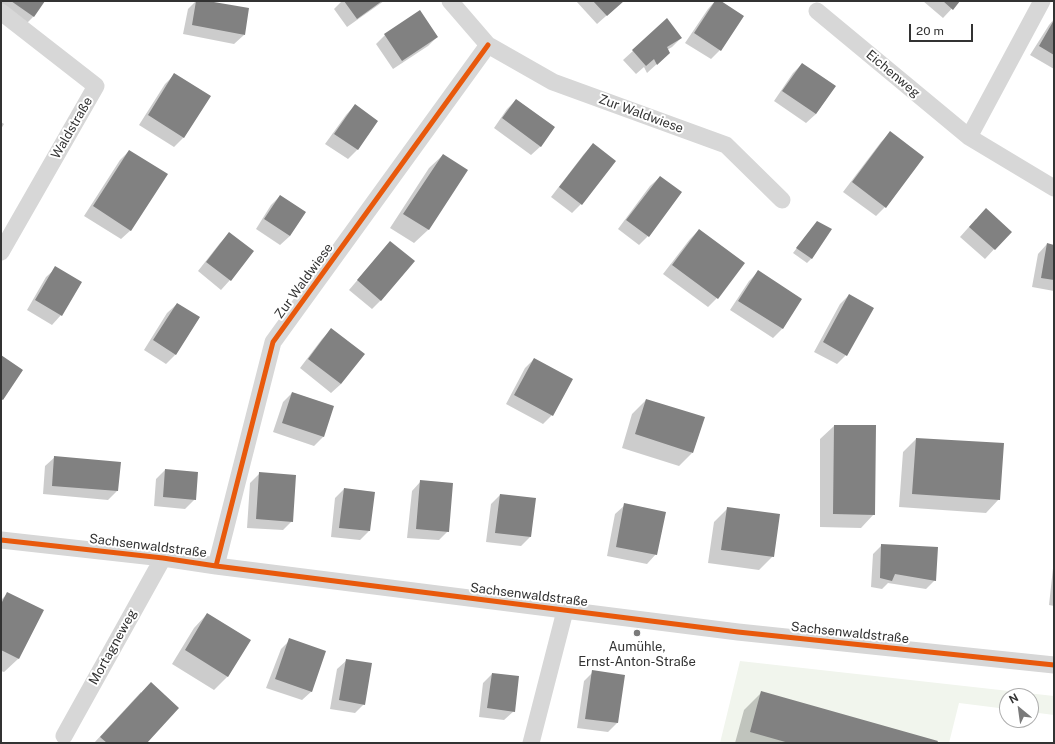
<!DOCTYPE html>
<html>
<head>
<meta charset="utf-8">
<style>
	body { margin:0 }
	#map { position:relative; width:1055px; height:744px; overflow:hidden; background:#fff; font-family:"Public Sans",sans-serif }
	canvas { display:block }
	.frame { position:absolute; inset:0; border:2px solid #333; pointer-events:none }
	.north { position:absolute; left:999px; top:688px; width:40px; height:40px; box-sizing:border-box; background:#fff; border:1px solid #adadad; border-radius:50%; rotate:331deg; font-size:11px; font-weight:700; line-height:16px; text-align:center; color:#333 }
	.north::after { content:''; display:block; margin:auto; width:14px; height:18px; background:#7a7a7a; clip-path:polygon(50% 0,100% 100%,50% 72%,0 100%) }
	.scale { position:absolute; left:909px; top:24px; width:64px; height:18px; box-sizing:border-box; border:2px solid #333; border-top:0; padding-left:5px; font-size:12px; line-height:14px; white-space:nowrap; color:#333; -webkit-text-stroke:3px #fff; paint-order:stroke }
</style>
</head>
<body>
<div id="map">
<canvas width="1055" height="744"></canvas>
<div class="frame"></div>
<div class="north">N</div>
<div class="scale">20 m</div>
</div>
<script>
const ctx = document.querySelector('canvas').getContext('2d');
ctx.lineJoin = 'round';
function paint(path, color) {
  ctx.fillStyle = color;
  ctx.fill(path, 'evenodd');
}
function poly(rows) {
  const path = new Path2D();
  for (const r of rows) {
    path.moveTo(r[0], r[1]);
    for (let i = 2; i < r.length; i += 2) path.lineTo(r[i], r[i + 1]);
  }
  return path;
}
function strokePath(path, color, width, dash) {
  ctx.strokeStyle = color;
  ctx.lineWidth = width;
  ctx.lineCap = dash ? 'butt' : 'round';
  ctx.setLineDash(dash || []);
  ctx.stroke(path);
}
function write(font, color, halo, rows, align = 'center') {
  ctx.font = font + ' "Public Sans",sans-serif';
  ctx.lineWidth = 4;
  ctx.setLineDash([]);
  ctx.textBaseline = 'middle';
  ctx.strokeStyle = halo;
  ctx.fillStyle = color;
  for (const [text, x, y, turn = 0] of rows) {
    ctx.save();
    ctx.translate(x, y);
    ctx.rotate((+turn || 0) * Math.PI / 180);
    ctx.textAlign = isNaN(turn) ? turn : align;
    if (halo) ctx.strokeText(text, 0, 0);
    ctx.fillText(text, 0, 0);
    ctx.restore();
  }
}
paint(poly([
	[740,661,1054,696,1054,715,1031,712,1031,696,1007,696,1007,709,959,703,949,743,720,743]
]), '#f1f5ed');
paint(poly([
	[1,1,44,1,33,17,24,26,1,10],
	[196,1,202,1,244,35,234,44,183,34,188,9],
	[342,1,384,1,347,27,334,9],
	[576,1,623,1,597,24],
	[715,1,719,1,720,50,711,59,685,43,708,9],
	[923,1,959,1,943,18],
	[1054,19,1054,69,1030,55,1049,25],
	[667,20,681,38,672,47,667,50,659,62,647,73,644,67,636,74,623,60],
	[385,35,437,37,428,46,393,69,376,44],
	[802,64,835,86,816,114,806,123,774,101,793,73],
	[174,75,184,137,174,147,139,125,165,84],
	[516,100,541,146,531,155,494,128,507,109],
	[355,105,377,121,357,150,348,159,325,144,346,115],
	[1,122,4,124,1,129],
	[890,133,923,157,885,207,876,216,843,192,881,142],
	[593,145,581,204,572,213,551,197,584,154],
	[129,151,131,230,121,239,84,216,120,160],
	[443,155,467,170,428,230,414,243,390,228,429,168],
	[660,177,648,236,639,245,618,229,650,186],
	[280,196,290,236,280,245,256,229,271,205],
	[976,219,1010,232,985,259,960,237],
	[813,227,830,230,811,259,807,263,793,253],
	[699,230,717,298,708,307,663,274,690,239],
	[229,234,230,280,221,290,198,271,220,243],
	[390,242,381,300,372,309,349,290],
	[1047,244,1054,246,1054,291,1032,287,1038,254],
	[56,268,61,315,52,325,27,310,46,277],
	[758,272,801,299,782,329,773,338,730,310,749,281],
	[849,295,846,355,837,364,814,352,840,304],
	[177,304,199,318,175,355,166,364,144,350,167,313],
	[332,329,341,384,331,393,300,368,322,339],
	[534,359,552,415,543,424,506,404,525,368],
	[292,393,333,407,323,437,314,446,273,432,283,402],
	[646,400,692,453,679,466,622,448,632,414],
	[834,426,874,514,861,528,820,527,820,439],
	[916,439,999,499,986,513,899,507,903,452],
	[55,457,117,491,108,500,43,494,45,466],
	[165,470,195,499,185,509,154,506,156,479],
	[260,473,292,521,283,530,247,528,250,483],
	[421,481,448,531,439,540,407,538,412,491],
	[344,489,374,492,369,531,360,540,331,537,335,498],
	[500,495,530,537,521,546,486,542,491,504],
	[625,505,656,554,647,564,607,556,615,514],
	[728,508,773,556,759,570,708,563,714,522],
	[882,545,935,580,926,589,888,583,882,589,871,587,873,554],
	[1054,559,1054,606,1049,605],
	[8,593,42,611,18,659,4,672,1,671,1,600],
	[207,614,228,676,214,690,172,664,194,628],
	[290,640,312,691,302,700,266,688,281,649],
	[347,660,364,704,355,713,330,709,337,669],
	[593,672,624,676,617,723,608,732,577,728,584,681],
	[492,674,514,711,504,720,479,717,483,683],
	[141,692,146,743,94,743],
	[762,692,936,743,735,743,744,710]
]), '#0003');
paint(poly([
	[11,1,45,1,34,17],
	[196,1,208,1,249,8,245,35,192,25],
	[344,1,382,1,357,19],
	[593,1,624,1,607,16],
	[715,1,721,1,744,16,721,51,694,33],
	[943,1,960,1,953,10],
	[420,10,438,37,402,61,384,34],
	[667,18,682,38,667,47,670,53,657,65,654,59,646,66,632,50],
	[1054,20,1054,55,1039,46],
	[802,63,836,86,816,114,782,91],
	[174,73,211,96,184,138,148,115],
	[516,99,555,127,541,147,502,118],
	[355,104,378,121,358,150,334,134],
	[890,131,924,157,886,208,852,182],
	[593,143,616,161,582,205,559,187],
	[129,150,168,174,131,231,93,206],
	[443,154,468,170,429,230,403,214],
	[660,176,682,192,649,237,626,220],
	[280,195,306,212,290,236,264,219],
	[986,208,1012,232,995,250,969,227],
	[817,221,832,229,812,259,796,248],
	[699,229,745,263,718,299,672,265],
	[229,232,254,251,231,281,206,262],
	[390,241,415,261,381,301,357,280],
	[1047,243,1054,245,1054,280,1041,278],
	[55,266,82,282,62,316,35,300],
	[758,270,802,299,783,329,738,301],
	[849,294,874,308,847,356,823,342],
	[177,303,200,317,176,355,153,340],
	[331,328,365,354,341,384,308,359],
	[1,355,23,370,3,400,1,399],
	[534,358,573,379,553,416,514,395],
	[292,392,334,406,324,437,282,423],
	[646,399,705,417,693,453,635,434],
	[834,425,876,425,875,515,833,514],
	[916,438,1004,443,1000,500,912,494],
	[54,456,121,462,118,491,52,486],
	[165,469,198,472,196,500,163,497],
	[259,472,296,475,293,522,256,519],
	[420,480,453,483,449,532,416,529],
	[344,488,375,492,370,531,339,528],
	[500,494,536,498,531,537,495,533],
	[624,503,666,512,657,555,616,547],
	[727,507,780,514,774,557,721,550],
	[881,544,938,547,936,581,895,574,892,581,880,578],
	[7,592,44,610,19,659,1,650,1,604],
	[207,613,251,640,228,677,185,650],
	[289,638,326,651,312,692,275,679],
	[346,659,372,663,365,705,339,700],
	[592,670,625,675,618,723,585,719],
	[492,673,519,676,515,712,487,708],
	[151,682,179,708,147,743,107,743,100,737],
	[761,691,938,741,937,743,789,743,750,732]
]), '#818181');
strokePath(poly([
	[450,1,488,45,553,82,726,145,782,200],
	[817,11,969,137,1054,188],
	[1,12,96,86,1,252],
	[969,137,1042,1],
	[1,540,163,558,216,566,738,632,1054,665],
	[216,566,273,342,488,45],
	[64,736,163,558],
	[531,743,565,611]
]), '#d7d7d7', 17);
strokePath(poly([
	[1,540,163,558,216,566,738,632,1054,665],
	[216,566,273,342,488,45]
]), '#e8590c', 5);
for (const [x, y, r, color] of [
	[637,633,4,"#7a7a7a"]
]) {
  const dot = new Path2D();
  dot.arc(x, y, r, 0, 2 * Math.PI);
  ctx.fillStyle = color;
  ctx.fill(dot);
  strokePath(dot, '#fff', 1.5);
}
write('13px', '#333', '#fff', [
	["Eichenweg",893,74,40],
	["Zur Waldwiese",641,114,20],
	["Waldstraße",72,128,-60],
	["Zur Waldwiese",304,281,-54],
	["Sachsenwaldstraße",148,546,7],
	["Sachsenwaldstraße",529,595,7],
	["Sachsenwaldstraße",850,633,6],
	["Mortagneweg",113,647,-61]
]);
write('13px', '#333', '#fff', [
	["Aumühle,",637,647],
	["Ernst-Anton-Straße",637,662]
]);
</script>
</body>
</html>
